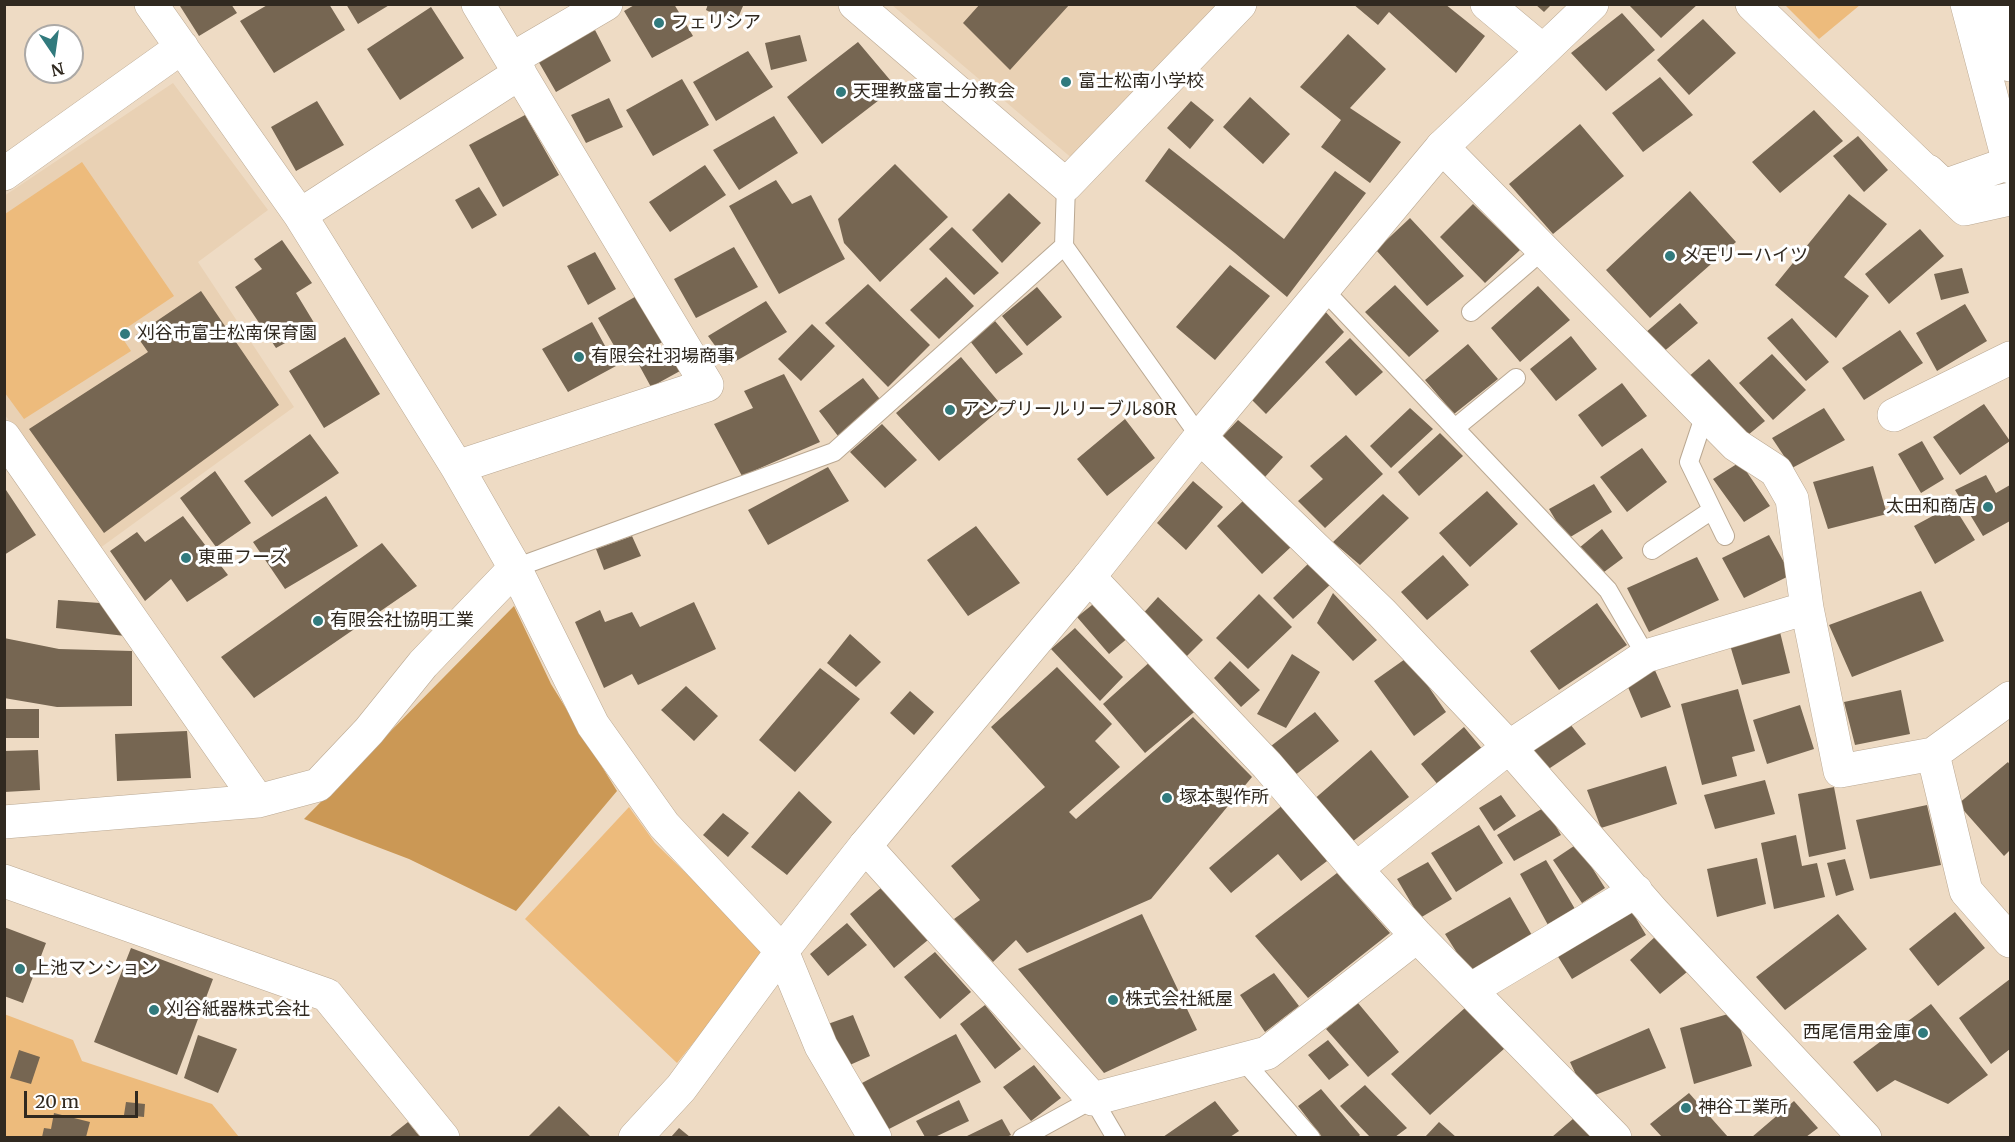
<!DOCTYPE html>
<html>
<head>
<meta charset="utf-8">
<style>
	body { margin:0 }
	#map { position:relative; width:2015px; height:1142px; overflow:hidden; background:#eedbc4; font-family:Merriweather,serif }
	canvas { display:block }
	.frame { position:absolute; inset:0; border:6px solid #302920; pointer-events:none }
	.north { position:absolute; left:24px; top:24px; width:60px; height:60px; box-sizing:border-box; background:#fff; border:2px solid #aca9a6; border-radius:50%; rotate:167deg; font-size:16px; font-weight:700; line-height:24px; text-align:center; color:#302920 }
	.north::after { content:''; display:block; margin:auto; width:21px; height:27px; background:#317a7d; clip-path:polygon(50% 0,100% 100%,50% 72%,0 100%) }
	.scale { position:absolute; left:24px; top:1091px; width:114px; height:27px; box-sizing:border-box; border:3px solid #302920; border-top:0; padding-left:8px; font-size:18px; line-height:21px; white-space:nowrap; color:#302920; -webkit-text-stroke:4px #fff; paint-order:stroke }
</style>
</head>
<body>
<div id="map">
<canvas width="2015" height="1142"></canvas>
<div class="frame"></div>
<div class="north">N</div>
<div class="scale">20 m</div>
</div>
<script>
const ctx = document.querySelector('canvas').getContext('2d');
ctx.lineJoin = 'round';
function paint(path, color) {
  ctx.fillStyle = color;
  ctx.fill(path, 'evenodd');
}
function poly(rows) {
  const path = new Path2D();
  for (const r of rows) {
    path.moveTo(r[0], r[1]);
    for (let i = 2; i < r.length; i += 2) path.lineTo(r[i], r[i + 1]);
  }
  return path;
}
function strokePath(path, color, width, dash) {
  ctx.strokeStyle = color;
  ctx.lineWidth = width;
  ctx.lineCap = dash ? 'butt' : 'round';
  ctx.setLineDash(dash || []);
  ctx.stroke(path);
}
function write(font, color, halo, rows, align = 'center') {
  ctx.font = font + ' Merriweather,"Noto Sans JP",serif';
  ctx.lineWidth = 6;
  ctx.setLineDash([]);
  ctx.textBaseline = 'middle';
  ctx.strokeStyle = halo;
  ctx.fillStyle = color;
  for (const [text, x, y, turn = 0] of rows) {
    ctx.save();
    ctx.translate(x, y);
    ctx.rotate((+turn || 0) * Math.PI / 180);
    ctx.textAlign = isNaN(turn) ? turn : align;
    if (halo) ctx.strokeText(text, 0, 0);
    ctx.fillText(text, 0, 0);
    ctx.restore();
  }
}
paint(poly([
	[892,5,1224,5,1074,160],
	[173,83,268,210,198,262,294,407,100,548,5,415,4,196]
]), '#e9d1b4');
paint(poly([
	[1785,5,1860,5,1819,39],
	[82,162,174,296,119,333,131,351,24,419,5,393,5,214],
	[629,807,655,843,767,952,677,1063,525,919],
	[4,1014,73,1040,82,1061,212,1104,239,1137,5,1137]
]), '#edbb7c');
paint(poly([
	[514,606,551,684,617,791,516,911,409,859,304,819]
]), '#cb9855');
paint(poly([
	[184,4,231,4,237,13,199,36,180,6],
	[269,4,329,4,345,30,274,73,240,21],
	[346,4,391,4,358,24],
	[636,4,674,4,693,36,652,58,624,11],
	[708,4,740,4,743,6,735,25,706,10],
	[980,4,1070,4,1010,70,963,23],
	[1353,4,1445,4,1485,36,1456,73,1389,12,1378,25],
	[1535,4,1552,4,1544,12],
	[1628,4,1698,4,1661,38],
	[431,7,464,58,400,100,367,49],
	[1622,13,1655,50,1606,91,1571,53],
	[1703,19,1736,53,1689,95,1657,60],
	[595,30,611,61,556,92,537,59],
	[1348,34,1386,69,1350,108,1401,142,1370,183,1321,147,1341,120,1300,87],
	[800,35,807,61,771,70,765,43],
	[858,42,896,87,822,144,787,97],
	[748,51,773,87,716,121,693,82],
	[1660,77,1693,115,1643,152,1612,113],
	[682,79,709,125,653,156,626,110],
	[1250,97,1290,134,1263,164,1223,127],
	[609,98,623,127,586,143,571,115],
	[317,101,344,145,296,171,271,127],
	[1191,101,1214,120,1190,149,1167,128],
	[1814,110,1843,141,1780,193,1752,162],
	[525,115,559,175,503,207,469,145],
	[774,116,798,153,739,190,713,150],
	[1580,124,1624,176,1553,234,1509,184],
	[1858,136,1888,170,1864,192,1833,156],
	[1169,148,1284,239,1335,171,1366,193,1287,297,1235,253,1145,181],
	[895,164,948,217,880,282,844,243,838,219],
	[705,165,726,195,670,232,649,202],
	[776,180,792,204,811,195,845,259,779,294,729,206],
	[479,187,497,215,472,229,455,200],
	[1690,191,1736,242,1650,318,1606,270],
	[1009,193,1041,223,1002,263,972,230],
	[1849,194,1887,224,1844,277,1869,296,1836,338,1775,285],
	[1473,204,1520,250,1485,283,1440,237],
	[1410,218,1464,276,1427,306,1376,250],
	[952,227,999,273,974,295,929,249],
	[1920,229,1944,256,1889,304,1865,274],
	[282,240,312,283,296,293,316,326,276,348,235,287,262,269,254,259],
	[734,247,758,287,696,318,674,279],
	[595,252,616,289,588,305,567,266],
	[1230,265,1270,296,1215,360,1176,327],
	[1962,268,1969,293,1941,300,1934,274],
	[946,277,974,306,939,339,910,310],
	[868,284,930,345,888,387,825,323],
	[1395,285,1439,331,1409,357,1365,312],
	[1538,286,1570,320,1520,362,1491,328],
	[1037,287,1062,317,1027,346,1002,316],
	[201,291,279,405,104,533,29,429,148,352,136,335],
	[640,294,666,340,624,363,598,318],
	[766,301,787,332,729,365,708,336],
	[1680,303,1698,323,1662,353,1645,333],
	[1965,304,1987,341,1937,371,1916,333],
	[1324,310,1344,332,1266,414,1246,394],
	[1792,318,1829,362,1806,381,1767,338],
	[995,321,1023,354,996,374,970,341],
	[592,322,616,366,568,392,542,349],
	[812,324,835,346,801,381,778,359],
	[1900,330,1923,363,1864,400,1842,368],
	[1571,336,1597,369,1556,401,1530,369],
	[345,337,380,394,324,428,289,371],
	[1350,338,1383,372,1356,396,1325,362],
	[1468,344,1498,379,1454,414,1425,380],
	[667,350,680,371,651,387,639,365],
	[1772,354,1806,390,1773,420,1739,383],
	[961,357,1003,407,939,461,896,413],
	[1709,359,1765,421,1742,440,1687,378],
	[784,374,820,442,742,476,714,424,753,408,744,391],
	[863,378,883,403,838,436,819,411],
	[1622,383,1647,416,1602,447,1578,415],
	[1984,404,2010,441,1960,475,1933,437],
	[1410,408,1433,429,1391,468,1370,446],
	[1824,408,1845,440,1792,468,1772,438],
	[1125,419,1155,458,1107,496,1077,459],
	[1238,420,1283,457,1265,477,1220,439],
	[882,424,917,460,885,488,850,452],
	[1440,433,1463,456,1419,496,1398,472],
	[310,434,339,473,272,517,244,481],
	[1346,435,1383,474,1325,528,1298,501,1323,479,1310,466],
	[1922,441,1944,479,1921,493,1898,454],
	[1642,448,1667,482,1627,512,1600,477],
	[1740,462,1770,506,1744,522,1713,479],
	[1873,466,1887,514,1828,529,1813,482],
	[828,467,849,501,768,545,748,510],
	[215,471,251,523,216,547,180,498],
	[1986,475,1996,493,2010,485,2010,521,1983,536,1955,490],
	[1193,481,1223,507,1186,550,1157,523],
	[1594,484,1612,512,1567,539,1549,509],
	[4,487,36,535,4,555],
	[1487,491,1518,524,1470,567,1439,533],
	[1383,494,1409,518,1360,565,1333,542],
	[326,496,358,546,285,589,253,542],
	[1246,498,1292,546,1262,574,1217,526],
	[1953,505,1975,540,1935,564,1914,526],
	[183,516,228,575,187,602,171,579,145,601,110,551,137,532,145,542],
	[976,526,1020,583,968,616,927,560],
	[1602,529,1623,558,1600,575,1579,548],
	[1769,535,1791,575,1744,598,1722,558],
	[632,536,641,556,604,570,596,549],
	[382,543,417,586,254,698,221,657],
	[1443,555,1469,585,1427,620,1401,592],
	[1697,557,1719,600,1649,632,1627,588],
	[1311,561,1332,583,1293,619,1273,598],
	[1921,591,1944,641,1852,677,1829,625],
	[1333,593,1377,640,1353,661,1317,623],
	[1259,594,1292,627,1248,669,1216,638],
	[1158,597,1203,640,1183,660,1139,618],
	[58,600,100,603,125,636,56,628],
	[1097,601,1129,637,1109,654,1077,617],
	[694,602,716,649,638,685,632,674,604,688,575,622,600,610,605,622,632,612,640,627],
	[1597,603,1627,645,1559,690,1530,651],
	[1075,628,1123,677,1100,701,1051,649],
	[1780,632,1790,673,1742,685,1730,645],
	[850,634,881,662,856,687,827,663],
	[4,638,59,649,132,651,132,706,57,707,4,698],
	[1292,654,1320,672,1286,728,1257,714],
	[1408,657,1446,712,1414,736,1374,681],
	[1152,660,1199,708,1145,753,1103,704],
	[1230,661,1260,690,1241,707,1214,678],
	[1057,667,1112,724,1095,741,1120,767,1069,812,1076,819,1193,717,1252,777,1151,899,1027,953,1016,940,993,962,954,919,980,900,951,866,1045,787,991,727],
	[820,668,860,699,795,772,759,740],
	[1654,668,1671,707,1641,718,1625,680],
	[686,686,718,716,694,741,661,710],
	[1738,689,1755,751,1732,757,1737,776,1702,785,1681,704],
	[1901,690,1910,734,1855,745,1844,702],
	[910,691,934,712,914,735,890,713],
	[1800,705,1814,749,1767,764,1753,720],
	[4,709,39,709,39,738,4,738],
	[1315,712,1339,741,1294,776,1271,746],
	[1566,719,1586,744,1544,772,1524,747],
	[1464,727,1488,756,1443,791,1421,764],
	[187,731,191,778,117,781,115,734],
	[38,750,40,790,4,792,4,751],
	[1371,750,1409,797,1352,842,1312,801],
	[2008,762,2010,765,2010,850,2004,856,1958,804],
	[1666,766,1677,804,1601,828,1587,790],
	[1765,780,1775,814,1715,829,1704,795],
	[1834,787,1846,849,1809,857,1798,794],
	[799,791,832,822,787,875,751,847],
	[1501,795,1516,816,1494,831,1479,808],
	[1285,803,1331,858,1301,881,1278,854,1231,893,1209,868],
	[1927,805,1941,865,1870,879,1856,820],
	[1545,807,1561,835,1514,861,1497,835],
	[723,813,749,833,728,857,703,835],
	[1479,825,1503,863,1456,892,1431,853],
	[1796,835,1802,866,1817,863,1825,897,1774,909,1761,843],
	[1577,844,1605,888,1582,903,1553,860],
	[1757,858,1766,904,1717,917,1707,869],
	[1845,859,1854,890,1836,896,1827,863],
	[1546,860,1575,909,1548,925,1520,874],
	[1428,862,1452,899,1420,918,1397,879],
	[1337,873,1390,933,1308,998,1255,936],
	[882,887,928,940,894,968,850,914],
	[1510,897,1533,937,1469,972,1445,934],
	[1631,910,1646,935,1572,979,1555,952],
	[1955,912,1985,948,1938,986,1909,949],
	[1142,914,1197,1030,1104,1073,1018,969],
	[1838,914,1867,949,1785,1010,1756,977],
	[847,923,867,945,828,976,810,954],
	[4,927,46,943,23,1003,4,996],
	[1657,935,1687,972,1660,994,1630,960],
	[131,948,213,979,177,1075,94,1042],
	[935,952,971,992,940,1019,904,977],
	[1274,973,1299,1006,1265,1032,1240,995],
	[2010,979,2010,1049,1991,1064,1959,1018],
	[1358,1003,1399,1052,1368,1077,1326,1029],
	[1931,1004,1988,1075,1948,1104,1895,1080,1877,1092,1853,1062],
	[985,1005,1021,1049,995,1069,960,1024],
	[1466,1007,1505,1048,1430,1115,1391,1074],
	[1735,1012,1752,1066,1694,1084,1680,1028],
	[853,1015,870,1056,843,1068,825,1025],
	[1649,1028,1666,1068,1587,1098,1570,1062],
	[956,1034,981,1082,887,1130,860,1084],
	[198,1035,237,1049,218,1093,184,1078],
	[1328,1040,1349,1065,1329,1080,1308,1055],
	[19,1050,40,1057,31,1084,10,1078],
	[1034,1065,1061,1098,1031,1121,1003,1087],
	[1365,1085,1407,1128,1395,1137,1370,1137,1340,1106],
	[1321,1089,1360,1135,1358,1137,1322,1137,1298,1106],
	[1689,1093,1728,1137,1662,1137,1650,1124],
	[959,1100,969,1121,935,1137,925,1137,916,1121],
	[1215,1101,1239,1131,1230,1137,1163,1137],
	[1794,1101,1818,1128,1806,1137,1752,1137],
	[126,1102,145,1104,144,1117,124,1115],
	[559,1106,591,1137,528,1137],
	[54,1113,90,1122,86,1137,42,1137,44,1128,51,1129],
	[1574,1118,1591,1137,1552,1137],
	[1002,1119,1011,1135,1006,1137,965,1137],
	[408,1122,420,1137,389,1137],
	[1439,1122,1456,1137,1425,1137],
	[679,1128,690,1137,671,1137]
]), '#766652');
const lane = poly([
	[1064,246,1200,437],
	[1323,289,1608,590,1646,656],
	[1471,312,1543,250],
	[1705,414,1689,462,1725,536],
	[1455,428,1516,378],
	[1652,550,1712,510],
	[515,568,834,452,1064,246,1066,185],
	[1242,1059,1311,1138],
	[1022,1138,1093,1099,1116,1138]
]);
const street = poly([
	[151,4,300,215,457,467,515,568,593,725,664,825,782,951,821,1046,875,1138],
	[855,4,1066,185,1240,4],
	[1487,4,1542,50],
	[1752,4,1965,209,2010,199],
	[1967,4,2010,167],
	[512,59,606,4],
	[1442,147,1736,445,1776,471,1792,499,1807,608,1840,771,1933,754,1966,891,2010,941],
	[1928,171,1944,186,2009,163],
	[4,174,182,47],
	[300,215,520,73],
	[1894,415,2010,358],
	[4,437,258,801,4,822],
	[1200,437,1382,613,1509,747,1654,913,1865,1138],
	[457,467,707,385,478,4],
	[1089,577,1267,765,1356,869,1417,936,1615,1138],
	[1933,754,2010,698],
	[258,801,318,785,369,731,423,664,515,568],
	[865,846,1093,1099,1267,1053,1417,936],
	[1356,869,1509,747,1646,656,1807,608],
	[4,881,327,995,443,1138],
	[1470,990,1636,891],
	[635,1138,681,1088,782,951]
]);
const secondary = poly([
	[782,951,865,846,1089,577,1200,437,1442,147,1592,4]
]);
const highway = poly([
	[1994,4,2010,65]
]);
strokePath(lane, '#baa892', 20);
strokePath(street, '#baa892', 34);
strokePath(secondary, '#baa892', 34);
strokePath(highway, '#baa892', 34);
strokePath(lane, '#fff', 18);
strokePath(street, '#fff', 33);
strokePath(secondary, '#fff', 33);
strokePath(highway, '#fff', 33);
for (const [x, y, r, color] of [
	[659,23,6,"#317a7d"],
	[1066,82,6,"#317a7d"],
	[841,92,6,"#317a7d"],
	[1670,256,6,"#317a7d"],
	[125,334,6,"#317a7d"],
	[579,357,6,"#317a7d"],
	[950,410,6,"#317a7d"],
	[1988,507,6,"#317a7d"],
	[186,558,6,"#317a7d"],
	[318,621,6,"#317a7d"],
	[1167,798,6,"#317a7d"],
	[20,969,6,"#317a7d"],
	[1113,1000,6,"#317a7d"],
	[154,1010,6,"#317a7d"],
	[1923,1033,6,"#317a7d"],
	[1686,1108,6,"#317a7d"]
]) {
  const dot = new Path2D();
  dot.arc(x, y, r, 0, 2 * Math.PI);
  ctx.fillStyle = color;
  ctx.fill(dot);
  strokePath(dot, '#fff', 2);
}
write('18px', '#302920', '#fff', [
	["フェリシア",671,23],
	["富士松南小学校",1078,82],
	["天理教盛富士分教会",853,92],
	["メモリーハイツ",1682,256],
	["刈谷市富士松南保育園",137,334],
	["有限会社羽場商事",591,357],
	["アンプリールリーブル80R",962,410],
	["太田和商店",1976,507,"right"],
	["東亜フーズ",198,558],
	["有限会社協明工業",330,621],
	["塚本製作所",1179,798],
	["上池マンション",32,969],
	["株式会社紙屋",1125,1000],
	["刈谷紙器株式会社",166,1010],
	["西尾信用金庫",1911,1033,"right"],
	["神谷工業所",1698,1108]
], 'left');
</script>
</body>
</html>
